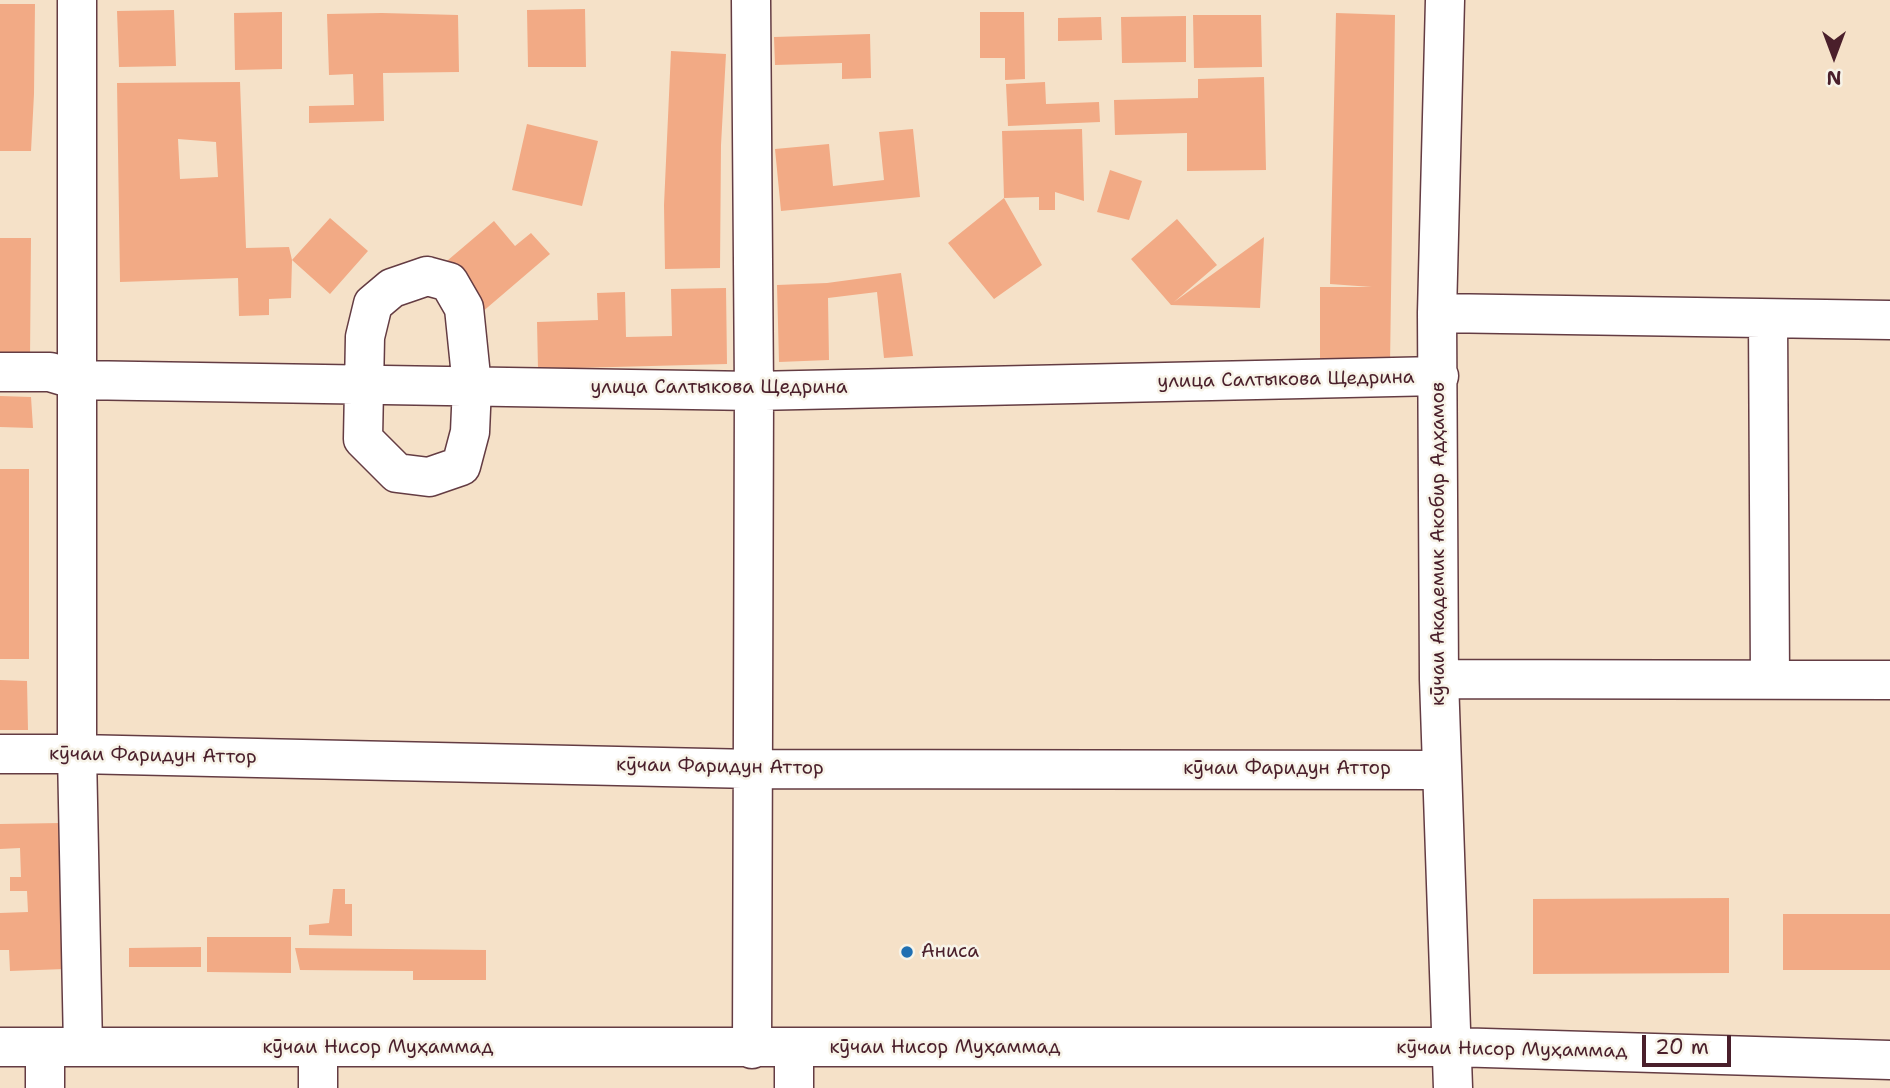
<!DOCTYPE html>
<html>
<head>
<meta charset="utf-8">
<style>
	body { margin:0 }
	#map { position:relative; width:1890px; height:1088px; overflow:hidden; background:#f5e1c8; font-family:"Shantell Sans",sans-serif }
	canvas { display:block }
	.north { position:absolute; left:1799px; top:21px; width:70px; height:70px; -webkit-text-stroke:5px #f7f3e8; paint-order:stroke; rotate:180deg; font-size:19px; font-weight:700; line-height:28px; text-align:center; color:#4a1f2b }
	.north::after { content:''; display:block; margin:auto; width:24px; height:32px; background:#4a1f2b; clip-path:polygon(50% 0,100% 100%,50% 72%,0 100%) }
	.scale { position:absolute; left:1642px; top:1035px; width:89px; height:32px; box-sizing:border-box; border:4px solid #4a1f2b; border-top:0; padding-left:9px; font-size:21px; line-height:24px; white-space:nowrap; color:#4a1f2b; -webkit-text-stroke:5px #f7f3e8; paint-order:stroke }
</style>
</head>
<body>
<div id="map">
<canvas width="1890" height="1088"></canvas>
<div class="north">N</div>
<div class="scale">20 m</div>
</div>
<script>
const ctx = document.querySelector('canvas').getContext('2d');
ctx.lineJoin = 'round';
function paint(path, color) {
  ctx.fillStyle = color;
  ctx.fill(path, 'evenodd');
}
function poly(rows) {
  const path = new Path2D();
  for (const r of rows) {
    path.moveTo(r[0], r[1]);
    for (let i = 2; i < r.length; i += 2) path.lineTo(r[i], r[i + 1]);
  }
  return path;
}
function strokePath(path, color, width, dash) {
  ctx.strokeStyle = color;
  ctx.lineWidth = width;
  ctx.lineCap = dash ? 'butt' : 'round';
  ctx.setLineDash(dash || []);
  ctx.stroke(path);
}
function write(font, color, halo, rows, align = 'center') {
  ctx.font = font + ' "Shantell Sans",sans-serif';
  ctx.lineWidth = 5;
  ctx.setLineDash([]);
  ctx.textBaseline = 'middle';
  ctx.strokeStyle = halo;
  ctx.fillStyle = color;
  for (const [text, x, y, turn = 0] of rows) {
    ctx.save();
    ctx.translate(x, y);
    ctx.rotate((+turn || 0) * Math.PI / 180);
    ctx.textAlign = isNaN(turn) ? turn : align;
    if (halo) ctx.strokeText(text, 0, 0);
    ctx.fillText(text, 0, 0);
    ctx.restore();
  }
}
paint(poly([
	[0,4,35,4,34,94,31,151,0,151],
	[585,9,586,67,528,67,527,10],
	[174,10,176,66,119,67,117,11],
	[282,12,282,69,235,70,234,13],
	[980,12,1024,12,1025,79,1005,80,1005,58,980,58],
	[382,13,458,15,459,72,383,73,384,121,309,123,309,106,354,105,353,74,329,75,327,14],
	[1336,13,1395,15,1390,365,1320,366,1320,287,1372,287,1330,284],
	[1193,15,1261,15,1262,67,1194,68],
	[1186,16,1186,62,1122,63,1121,17],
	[1101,17,1102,40,1058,41,1058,18],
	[870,34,871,78,842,79,842,63,775,65,774,37],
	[671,51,726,54,721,145,720,268,665,269,664,205],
	[1264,77,1266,170,1187,171,1187,133,1115,135,1114,100,1198,98,1198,79],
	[240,82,246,248,289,247,292,260,291,298,269,299,269,315,239,316,238,278,120,282,117,83],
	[178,139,216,142,218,177,180,179],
	[1045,82,1046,104,1099,102,1100,122,1008,126,1006,84],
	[527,124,598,141,582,206,512,190],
	[913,129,920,197,781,211,775,149,829,144,833,186,884,180,879,132],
	[1082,129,1084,201,1055,192,1055,210,1039,210,1039,197,1004,198,1002,131],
	[1110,170,1142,181,1129,220,1097,212],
	[1004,198,1042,265,994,299,948,243],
	[330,218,368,251,330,294,292,260],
	[1177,219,1217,265,1174,302,1264,237,1260,308,1171,305,1131,259],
	[494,221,515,246,531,233,550,254,481,313,441,266],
	[0,238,31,238,30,359,0,359],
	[901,273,913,356,884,358,877,292,828,298,829,360,779,362,777,285,827,283],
	[726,288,727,364,538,369,537,322,598,320,597,293,625,292,626,337,672,336,671,289],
	[0,396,31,397,33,428,0,427],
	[0,469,29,469,29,659,0,659],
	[0,680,27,681,28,730,0,730],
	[61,823,65,969,10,971,9,950,0,950,0,913,28,912,27,891,10,891,10,877,21,877,20,848,0,849,0,824],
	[333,889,345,889,345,904,352,904,352,936,309,935,309,925,329,923],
	[1729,898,1729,973,1533,974,1533,899],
	[1783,914,1890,914,1890,970,1783,970],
	[207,937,291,937,291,973,207,972],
	[201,947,201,967,129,967,129,948],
	[295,948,486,950,486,980,413,980,413,971,300,970]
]), '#f2aa85');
const minor = poly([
	[77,0,77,754,83,1047],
	[751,0,754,391,752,1049],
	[1445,0,1437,313,1439,679,1453,1088],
	[427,276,449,282,464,308,472,386,470,432,461,466,429,477,397,473,363,439,365,337,373,304,392,288,427,276],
	[1437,313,1890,320],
	[1768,319,1770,678],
	[0,372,50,372,77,380,754,391,1439,376],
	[1439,679,1890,680],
	[0,754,77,754,753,769,1441,770],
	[0,1047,1452,1047,1890,1060],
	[45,1047,45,1088],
	[318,1048,318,1088],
	[794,1048,794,1088]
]);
strokePath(minor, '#643c43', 41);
strokePath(minor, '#fff', 38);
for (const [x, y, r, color] of [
	[907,952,7,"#1f6fb2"]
]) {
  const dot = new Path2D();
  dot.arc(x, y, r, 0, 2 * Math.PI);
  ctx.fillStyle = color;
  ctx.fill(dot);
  strokePath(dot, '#f7f3e8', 2.5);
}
write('19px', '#4a1f2b', '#f7f3e8', [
	["улица Салтыкова Щедрина",1286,380,-1],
	["улица Салтыкова Щедрина",719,388],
	["кӯчаи Академик Акобир Адҳамов",1439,544,-90],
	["кӯчаи Фаридун Аттор",153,756,1],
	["кӯчаи Фаридун Аттор",720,767,1],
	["кӯчаи Фаридун Аттор",1287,769],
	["кӯчаи Нисор Муҳаммад",378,1048],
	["кӯчаи Нисор Муҳаммад",945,1048],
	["кӯчаи Нисор Муҳаммад",1512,1050,1]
]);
write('19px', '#4a1f2b', '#f7f3e8', [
	["Аниса",921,952]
], 'left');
</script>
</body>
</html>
